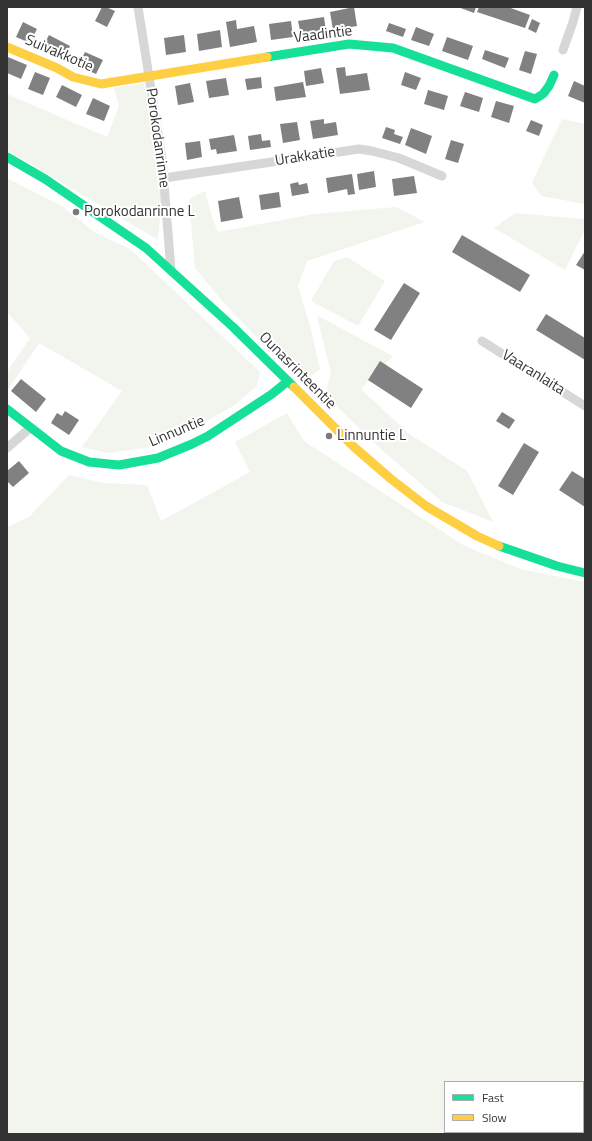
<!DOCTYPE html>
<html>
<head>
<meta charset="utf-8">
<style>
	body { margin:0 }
	#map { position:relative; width:592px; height:1141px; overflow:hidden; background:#fff; font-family:"Titillium Web",sans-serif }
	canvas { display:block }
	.frame { position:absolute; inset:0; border:8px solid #333; pointer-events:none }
	.legend { position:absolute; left:444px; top:1081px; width:140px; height:52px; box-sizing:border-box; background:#fff; border:1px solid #adadad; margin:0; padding:5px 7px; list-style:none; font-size:12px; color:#333 }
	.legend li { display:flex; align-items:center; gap:8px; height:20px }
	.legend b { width:20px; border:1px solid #adadad }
</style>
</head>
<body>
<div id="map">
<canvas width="592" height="1141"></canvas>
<div class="frame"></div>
<ul class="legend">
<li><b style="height:5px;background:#16e098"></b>Fast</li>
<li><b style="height:5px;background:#ffcf43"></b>Slow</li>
</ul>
</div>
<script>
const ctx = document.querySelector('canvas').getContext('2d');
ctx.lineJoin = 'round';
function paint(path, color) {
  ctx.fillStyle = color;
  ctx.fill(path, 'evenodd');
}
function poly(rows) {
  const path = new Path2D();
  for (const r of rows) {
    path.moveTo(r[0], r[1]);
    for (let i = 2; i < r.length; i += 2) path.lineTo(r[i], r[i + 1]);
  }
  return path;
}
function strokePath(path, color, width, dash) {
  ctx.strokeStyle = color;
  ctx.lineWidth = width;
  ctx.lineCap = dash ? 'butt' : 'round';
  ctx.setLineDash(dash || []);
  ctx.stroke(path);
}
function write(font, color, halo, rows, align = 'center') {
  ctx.font = font + ' "Titillium Web",sans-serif';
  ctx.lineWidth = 4;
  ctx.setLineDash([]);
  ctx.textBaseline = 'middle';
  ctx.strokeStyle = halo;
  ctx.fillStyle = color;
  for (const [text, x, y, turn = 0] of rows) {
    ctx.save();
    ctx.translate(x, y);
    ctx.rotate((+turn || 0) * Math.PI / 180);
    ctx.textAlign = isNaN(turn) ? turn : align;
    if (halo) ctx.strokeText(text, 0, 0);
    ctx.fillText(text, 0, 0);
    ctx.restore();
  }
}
paint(poly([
	[144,83,164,178,158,240,7,150,7,94,107,137,119,106,114,88],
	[562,119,585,124,585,204,541,196,532,182],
	[7,178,62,206,94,232,130,249,260,372,257,386,233,406,185,433,145,448,108,453,82,447,122,391,39,343,7,391,7,372,30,338,7,312],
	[205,191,212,217,218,232,314,214,396,207,425,222,307,261,298,286,310,326,320,369,307,380,265,346,223,302,195,268,189,199],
	[515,213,585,219,585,229,565,270,494,228],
	[347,257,385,281,358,326,311,301,334,261],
	[318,316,393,356,361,389,408,433,467,471,493,522,442,502,384,452,325,395,331,373,318,321],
	[287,413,304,441,463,545,520,569,585,582,585,1134,7,1134,7,527,29,517,69,475,104,483,147,485,161,521,250,472,235,442],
	[445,1082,583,1082,583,1132,445,1132]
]), '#f1f5ed');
paint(poly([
	[102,7,106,7,115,11,107,27,95,21],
	[354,7,357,26,333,30,330,12],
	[458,7,476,7,474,13],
	[479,7,508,7,530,15,525,28,477,12],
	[324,17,326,31,301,35,298,21],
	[532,19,540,23,536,33,528,29],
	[236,20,237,29,254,26,257,42,230,47,226,22],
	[291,21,293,37,271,40,269,24],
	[23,22,37,29,30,43,16,37],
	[389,23,406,29,403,37,386,31],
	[416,27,434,34,429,46,411,40],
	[220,30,222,47,199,51,197,34],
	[49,35,70,46,64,59,42,48],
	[184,35,186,52,166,55,164,38],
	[447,37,473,46,468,60,442,51],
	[485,50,509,58,505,68,482,59],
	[525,51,537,54,531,74,519,70],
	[85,52,103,60,96,74,78,66],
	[8,57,27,65,21,79,7,73],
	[345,67,346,76,367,73,370,90,340,94,336,68],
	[321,68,324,83,306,86,304,71],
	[35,72,50,78,43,95,28,89],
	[405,72,421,78,416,90,401,85],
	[261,77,262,88,247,90,245,79],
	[226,78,229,95,209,98,206,81],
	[574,81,585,86,585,103,568,96],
	[303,82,306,97,276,101,274,87],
	[190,83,194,102,178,105,175,86],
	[62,85,82,95,76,107,56,97],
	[428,90,448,96,444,110,424,104],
	[465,92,483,98,479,112,460,106],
	[93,98,110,106,104,121,86,114],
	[496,101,514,106,509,123,491,117],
	[324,119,324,124,336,122,338,135,313,139,310,121],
	[531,120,543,125,539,136,526,131],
	[297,122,300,140,283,143,280,124],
	[386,127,395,130,394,134,403,137,400,144,382,138],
	[411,128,432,136,426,154,405,145],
	[261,134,262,141,270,140,271,147,250,150,248,136],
	[234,135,237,151,217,154,216,149,211,150,209,139],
	[451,140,464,144,458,163,445,159],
	[200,141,202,157,187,160,185,143],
	[374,171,376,187,359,190,357,174],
	[352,174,355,194,348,195,347,189,328,193,326,178],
	[414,176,417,193,394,196,392,179],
	[298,182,299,185,307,183,309,193,292,196,290,184],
	[279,192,281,207,261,210,259,195],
	[239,197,243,218,221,222,218,201],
	[462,235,530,275,520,292,452,252],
	[585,251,585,270,576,265],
	[404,283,420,293,391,340,374,330],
	[546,314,585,338,585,360,536,330],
	[380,361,423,389,411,408,368,380],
	[21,379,46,399,36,412,11,391],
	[65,411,79,420,69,435,51,423,57,413,62,416],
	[502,412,515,420,509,429,496,421],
	[524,443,539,452,513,495,498,486],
	[19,461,29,473,13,487,7,481,7,471],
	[572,471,585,479,585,507,559,490]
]), '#818181');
strokePath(poly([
	[138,7,162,159,171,270],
	[563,50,573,22,577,7],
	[164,178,359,149,372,151,399,158,442,176],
	[482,341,585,406],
	[7,448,30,428]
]), '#d7d7d7', 9);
strokePath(poly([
	[267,57,349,44,393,48,535,99,543,94,549,86,554,75],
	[7,157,45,179,146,248,233,327,294,387],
	[7,409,61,451,89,462,119,465,158,458,192,444,208,436,272,394,288,381],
	[499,546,557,566,585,573]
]), '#16e098', 9);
strokePath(poly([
	[7,47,57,68,73,77,101,84,267,57],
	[294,387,354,447,391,479,426,506,477,536,499,546]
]), '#ffcf43', 9);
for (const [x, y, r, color] of [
	[76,212,4,"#7a7a7a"],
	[329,436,4,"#7a7a7a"]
]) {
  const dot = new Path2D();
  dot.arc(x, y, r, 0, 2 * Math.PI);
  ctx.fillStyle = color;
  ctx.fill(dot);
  strokePath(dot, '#fff', 1.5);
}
write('15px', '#333', '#fff', [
	["Vaadintie",323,35,-7],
	["Suivakkotie",59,54,23],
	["Porokodanrinne",157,138,82],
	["Urakkatie",305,157,-9],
	["Ounasrinteentie",297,371,45],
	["Vaaranlaita",533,373,32],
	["Linnuntie",177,432,-23]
]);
write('15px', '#333', '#fff', [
	["Porokodanrinne L",84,212],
	["Linnuntie L",337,436]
], 'left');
</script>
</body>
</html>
